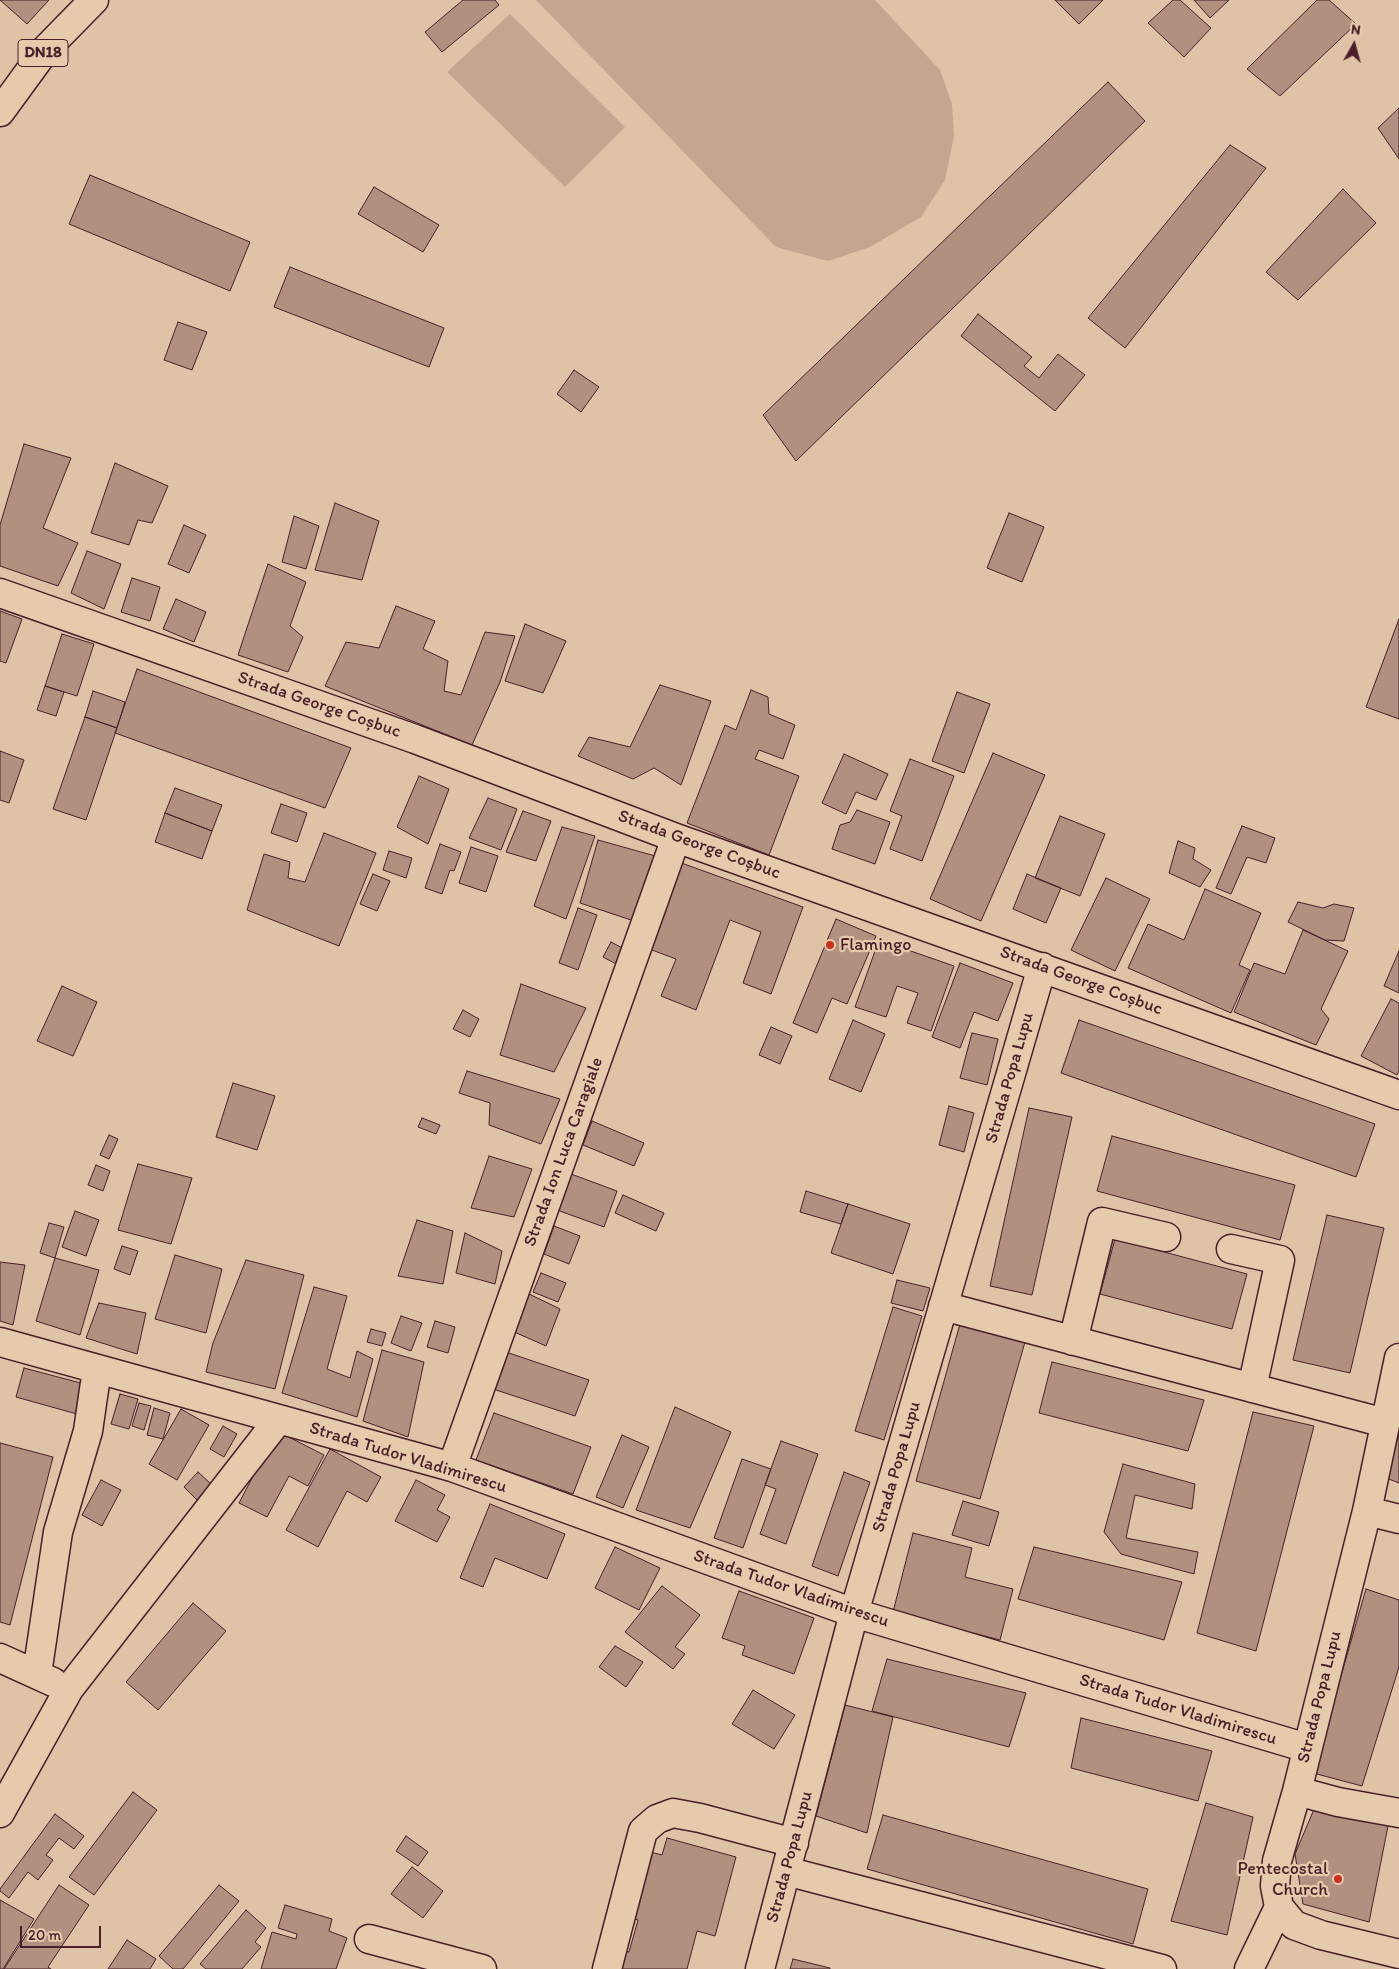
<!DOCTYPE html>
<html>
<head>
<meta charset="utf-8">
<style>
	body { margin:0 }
	#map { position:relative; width:1399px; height:1969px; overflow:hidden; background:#dfc3a7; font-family:Itim,sans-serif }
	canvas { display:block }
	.north { position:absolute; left:1329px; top:20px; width:50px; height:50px; -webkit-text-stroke:4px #e5caac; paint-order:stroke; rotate:7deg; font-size:14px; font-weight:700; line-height:20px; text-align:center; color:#4a1f2b }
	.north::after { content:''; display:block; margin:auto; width:18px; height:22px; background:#4a1f2b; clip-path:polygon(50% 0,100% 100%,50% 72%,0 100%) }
	.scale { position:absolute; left:20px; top:1926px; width:81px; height:22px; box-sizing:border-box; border:2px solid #4a1f2b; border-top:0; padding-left:6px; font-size:15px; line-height:18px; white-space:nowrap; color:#4a1f2b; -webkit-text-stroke:4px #e5caac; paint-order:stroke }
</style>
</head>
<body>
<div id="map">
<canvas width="1399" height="1969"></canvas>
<div class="north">N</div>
<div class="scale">20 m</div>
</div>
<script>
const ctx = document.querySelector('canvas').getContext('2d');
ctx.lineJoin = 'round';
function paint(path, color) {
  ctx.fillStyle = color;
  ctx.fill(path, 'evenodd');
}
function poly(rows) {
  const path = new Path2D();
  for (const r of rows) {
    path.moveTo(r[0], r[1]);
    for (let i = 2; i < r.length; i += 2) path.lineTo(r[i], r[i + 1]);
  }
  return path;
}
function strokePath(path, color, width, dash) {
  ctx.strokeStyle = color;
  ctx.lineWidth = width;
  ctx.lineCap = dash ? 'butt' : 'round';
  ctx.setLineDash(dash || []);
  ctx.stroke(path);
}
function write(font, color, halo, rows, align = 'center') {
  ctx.font = font + ' Itim,sans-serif';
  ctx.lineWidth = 4.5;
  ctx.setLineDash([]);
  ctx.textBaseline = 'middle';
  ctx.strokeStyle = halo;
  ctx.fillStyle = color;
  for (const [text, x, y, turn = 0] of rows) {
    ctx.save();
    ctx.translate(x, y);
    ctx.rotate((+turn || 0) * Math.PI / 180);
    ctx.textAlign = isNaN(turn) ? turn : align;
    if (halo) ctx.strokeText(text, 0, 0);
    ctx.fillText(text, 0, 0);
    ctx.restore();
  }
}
paint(poly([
	[536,0,875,0,940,70,952,104,954,136,945,180,921,217,870,247,828,261,776,247],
	[510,14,625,127,565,187,447,72]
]), '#c3a590');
const building = poly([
	[0,0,49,0,27,24,0,0],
	[463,0,495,0,499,5,442,52,425,32,463,0],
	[1055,0,1103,0,1079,24,1055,0],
	[1173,0,1180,0,1211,28,1184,57,1148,23,1173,0],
	[1194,0,1229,0,1210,18,1194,0],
	[1317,0,1329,0,1356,24,1280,96,1247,69,1317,0],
	[1108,82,1145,121,796,461,763,415,1108,82],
	[1399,108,1399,159,1378,128,1399,108],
	[1230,145,1266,168,1125,348,1088,318,1230,145],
	[90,175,250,242,230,291,69,224,90,175],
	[374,187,439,225,423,252,358,214,374,187],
	[1343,189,1376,223,1298,300,1266,272,1343,189],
	[290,267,444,328,429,367,274,307,290,267],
	[978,314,1032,357,1024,366,1039,378,1058,354,1085,375,1055,411,961,336,978,314],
	[178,322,207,332,192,370,164,360,178,322],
	[574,370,599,387,581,412,557,394,574,370],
	[24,444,71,458,43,528,78,543,58,586,0,566,0,525,24,444],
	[115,463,168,486,152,523,138,520,129,545,91,533,115,463],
	[335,503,379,521,362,580,315,570,335,503],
	[1009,513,1044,527,1022,582,987,568,1009,513],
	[294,516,319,526,306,569,282,562,294,516],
	[184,525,206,535,189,573,168,564,184,525],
	[87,551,121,564,104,609,71,593,87,551],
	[268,564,306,582,290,626,303,637,288,672,238,655,268,564],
	[132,578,160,587,150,621,121,612,132,578],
	[176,599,206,612,194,642,163,629,176,599],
	[396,606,435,621,423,649,448,661,444,691,461,695,485,632,515,636,500,682,472,745,325,686,346,642,379,648,396,606],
	[0,611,22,619,6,663,0,661,0,611],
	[1399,619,1399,719,1366,707,1399,619],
	[525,624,566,641,543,693,505,681,525,624],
	[62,634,94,644,77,696,45,686,62,634],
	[137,669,351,748,325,808,115,733,137,669],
	[660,685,711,701,681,785,654,768,633,779,578,756,589,737,630,747,660,685],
	[45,686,64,692,56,716,37,710,45,686],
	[751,690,768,697,769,714,795,725,783,759,759,750,755,759,799,776,769,855,687,823,725,725,736,730,751,690],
	[93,691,125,702,117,728,85,717,93,691],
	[957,692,990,704,964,773,932,761,957,692],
	[85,717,117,728,86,820,53,809,85,717],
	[0,751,24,760,9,803,0,800,0,751],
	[993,753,1045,775,981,921,930,899,993,753],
	[844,754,888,774,876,800,856,792,846,814,822,803,844,754],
	[910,759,954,776,922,861,890,849,902,816,890,811,910,759],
	[419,776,449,789,428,844,397,827,419,776],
	[175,788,222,805,212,831,165,813,175,788],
	[488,798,517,809,501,850,469,838,488,798],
	[281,804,307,813,297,842,271,833,281,804],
	[857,810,890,822,875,864,832,849,840,825,850,822,857,810],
	[523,811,551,821,536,861,506,852,523,811],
	[165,813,212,831,202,859,155,842,165,813],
	[1060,816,1105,834,1080,896,1035,878,1060,816],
	[1242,826,1275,838,1266,863,1247,857,1231,894,1216,888,1242,826],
	[562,827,595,836,566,919,534,906,562,827],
	[324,833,376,853,339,946,247,910,264,854,290,862,288,878,305,882,324,833],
	[598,840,659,857,640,923,580,903,598,840],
	[1178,841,1195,848,1193,859,1211,870,1200,887,1169,873,1178,841],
	[440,844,461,852,454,871,450,870,442,894,425,888,440,844],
	[471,847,498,856,486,892,459,883,471,847],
	[389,851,412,858,406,878,383,870,389,851],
	[676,861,803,907,771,994,743,983,761,932,730,920,696,1010,661,996,676,959,644,947,676,861],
	[373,874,390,881,377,911,360,904,373,874],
	[1027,874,1061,888,1046,923,1013,909,1027,874],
	[1106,878,1150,899,1115,971,1071,950,1106,878],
	[1205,889,1261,913,1239,965,1250,970,1231,1013,1128,968,1148,924,1184,940,1205,889],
	[1298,902,1323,908,1334,904,1354,908,1344,941,1325,940,1288,922,1298,902],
	[578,908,597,915,578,970,559,963,578,908],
	[836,919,876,936,847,1004,832,998,817,1033,793,1023,836,919],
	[1303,930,1348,951,1321,1009,1329,1019,1316,1045,1234,1012,1254,963,1285,974,1303,930],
	[879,940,954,966,931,1031,907,1023,918,993,897,986,886,1017,855,1007,879,940],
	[611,942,626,950,618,965,603,957,611,942],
	[1399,951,1399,993,1384,986,1399,951],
	[960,963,1013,983,998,1021,974,1012,960,1048,932,1037,960,963],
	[521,984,586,1008,554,1072,500,1055,521,984],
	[62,986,97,1002,73,1056,37,1041,62,986],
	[1391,999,1399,1003,1399,1071,1397,1075,1361,1056,1391,999],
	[463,1010,479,1019,470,1037,453,1029,463,1010],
	[853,1020,885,1034,861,1092,829,1079,853,1020],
	[1079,1020,1375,1124,1356,1177,1061,1073,1079,1020],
	[771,1027,792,1036,780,1064,759,1055,771,1027],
	[972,1033,998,1039,987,1085,960,1078,972,1033],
	[467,1071,560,1099,541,1144,489,1125,490,1103,459,1093,467,1071],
	[233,1083,275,1096,257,1150,216,1137,233,1083],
	[949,1106,974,1113,964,1152,939,1145,949,1106],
	[1029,1108,1072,1117,1032,1295,990,1286,1029,1108],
	[422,1118,440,1125,436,1134,418,1127,422,1118],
	[592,1121,644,1143,634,1166,583,1145,592,1121],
	[109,1135,118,1139,109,1159,100,1155,109,1135],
	[1112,1136,1295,1185,1280,1240,1097,1191,1112,1136],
	[489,1156,532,1169,514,1217,471,1208,489,1156],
	[138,1164,192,1178,171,1244,118,1230,138,1164],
	[96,1165,110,1171,103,1191,88,1185,96,1165],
	[571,1174,617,1191,604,1227,557,1210,571,1174],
	[806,1191,848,1204,841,1224,800,1212,806,1191],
	[623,1195,664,1213,656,1231,615,1213,623,1195],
	[848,1204,910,1224,893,1274,831,1253,848,1204],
	[75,1211,99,1220,86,1256,62,1247,75,1211],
	[1327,1215,1384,1228,1350,1373,1293,1360,1327,1215],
	[417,1220,453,1231,443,1284,398,1276,417,1220],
	[49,1223,64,1227,55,1258,40,1253,49,1223],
	[554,1226,580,1236,569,1264,544,1254,554,1226],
	[465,1233,502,1251,495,1284,456,1273,465,1233],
	[1115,1239,1247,1274,1232,1329,1100,1294,1115,1239],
	[122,1246,138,1251,130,1275,114,1269,122,1246],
	[175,1255,222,1269,206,1333,155,1319,175,1255],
	[55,1258,99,1270,80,1335,36,1321,55,1258],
	[246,1260,304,1275,275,1389,206,1372,213,1343,246,1260],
	[0,1262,25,1265,13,1325,0,1321,0,1262],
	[541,1273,566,1283,558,1302,533,1292,541,1273],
	[897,1280,930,1288,923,1311,891,1303,897,1280],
	[314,1287,347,1296,327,1369,350,1378,357,1351,373,1359,357,1417,282,1393,314,1287],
	[525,1292,560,1309,546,1346,512,1331,525,1292],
	[99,1303,146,1313,137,1354,86,1338,99,1303],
	[893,1307,922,1316,884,1440,855,1431,893,1307],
	[401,1316,422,1323,411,1351,391,1343,401,1316],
	[435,1321,455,1327,448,1353,427,1347,435,1321],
	[960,1324,1025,1342,980,1499,916,1481,960,1324],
	[371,1329,386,1333,382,1346,367,1342,371,1329],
	[382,1350,424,1362,408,1437,363,1421,382,1350],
	[500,1350,589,1380,575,1416,487,1387,500,1350],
	[1052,1362,1204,1400,1188,1451,1039,1413,1052,1362],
	[24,1368,92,1386,84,1416,16,1397,24,1368],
	[120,1394,138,1399,129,1429,111,1424,120,1394],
	[139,1403,151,1406,144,1430,132,1426,139,1403],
	[675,1407,731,1432,690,1528,636,1510,675,1407],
	[154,1408,170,1413,163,1439,147,1435,154,1408],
	[181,1409,209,1425,177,1480,149,1464,181,1409],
	[1253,1412,1314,1426,1256,1651,1197,1633,1253,1412],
	[494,1413,591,1447,573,1494,476,1460,494,1413],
	[223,1426,237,1434,224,1457,210,1449,223,1426],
	[277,1431,324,1455,308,1486,289,1476,267,1517,239,1503,277,1431],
	[1399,1434,1399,1483,1386,1478,1399,1434],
	[622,1435,649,1447,623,1508,596,1497,622,1435],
	[781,1441,818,1454,786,1544,760,1534,776,1489,765,1485,781,1441],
	[0,1443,53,1457,10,1625,0,1622,0,1443],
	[330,1449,381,1477,367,1502,347,1491,318,1547,286,1530,330,1449],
	[742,1459,771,1469,743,1548,714,1538,742,1459],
	[1123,1464,1195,1484,1192,1509,1135,1495,1126,1538,1198,1552,1194,1574,1121,1554,1104,1532,1123,1464],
	[198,1472,211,1484,197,1500,184,1487,198,1472],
	[844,1472,870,1482,838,1576,812,1566,844,1472],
	[101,1480,121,1490,102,1526,82,1515,101,1480],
	[416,1480,445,1495,437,1510,450,1517,437,1542,395,1521,416,1480],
	[963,1501,999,1512,989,1546,952,1535,963,1501],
	[490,1504,565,1534,547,1579,495,1558,483,1587,460,1578,490,1504],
	[913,1533,972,1548,965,1577,1013,1589,1000,1640,893,1612,913,1533],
	[615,1547,660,1568,639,1610,595,1588,615,1547],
	[1034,1547,1182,1582,1164,1640,1018,1599,1034,1547],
	[662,1586,700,1615,675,1647,685,1654,673,1669,625,1632,662,1586],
	[1366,1589,1399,1600,1399,1667,1362,1786,1313,1773,1366,1589],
	[739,1591,814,1618,794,1674,742,1655,745,1646,722,1638,739,1591],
	[193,1603,226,1631,158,1710,126,1682,193,1603],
	[615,1646,643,1662,626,1687,599,1667,615,1646],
	[887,1659,1026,1693,1009,1747,872,1711,887,1659],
	[753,1690,795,1715,774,1749,732,1724,753,1690],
	[845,1705,893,1717,867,1833,816,1816,845,1705],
	[1081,1718,1212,1751,1198,1801,1071,1768,1081,1718],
	[133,1792,157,1810,94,1895,69,1877,133,1792],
	[1206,1803,1253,1817,1227,1935,1171,1921,1206,1803],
	[1315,1807,1389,1821,1369,1922,1303,1904,1295,1854,1315,1807],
	[55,1814,84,1836,74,1849,59,1838,46,1855,53,1860,38,1880,28,1872,9,1898,0,1891,0,1889,55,1814],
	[883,1815,1148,1889,1133,1944,867,1869,883,1815],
	[406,1836,428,1852,418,1866,396,1851,406,1836],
	[667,1838,736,1857,715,1936,697,1931,687,1969,609,1969,614,1948,629,1952,638,1920,625,1916,643,1850,662,1855,667,1838],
	[412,1867,443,1891,423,1918,391,1894,412,1867],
	[59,1885,89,1905,48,1967,51,1969,4,1969,59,1885],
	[219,1885,239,1901,183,1969,173,1969,159,1956,219,1885],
	[0,1900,34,1919,3,1969,0,1969,0,1900],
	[285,1905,332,1919,329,1931,347,1938,336,1969,261,1969,272,1932,296,1939,297,1934,278,1928,285,1905],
	[246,1910,266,1928,255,1942,261,1947,242,1969,206,1969,200,1964,246,1910],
	[127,1940,156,1959,150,1969,108,1969,127,1940],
	[793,1959,830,1968,830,1969,790,1969,793,1959]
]);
paint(building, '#b19080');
strokePath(building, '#4a1f2b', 1);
const minor = poly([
	[0,593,415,739,676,838,1399,1095],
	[1231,1249,1280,1260,1252,1388],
	[943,1306,1385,1423],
	[1073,1341,1102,1222,1166,1237],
	[0,1342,452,1467,854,1613,1307,1748],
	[1399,1358,1367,1511,1297,1791,1277,1861,1275,1886,1279,1907,1294,1925,1321,1935,1399,1954],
	[452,1467,676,838],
	[1367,1511,1399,1519],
	[0,1658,53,1682],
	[37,1674,58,1532,88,1431,97,1369],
	[1297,1791,1338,1802,1399,1813],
	[0,1813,69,1689,279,1419],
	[786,1871,1162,1969],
	[369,1939,482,1969],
	[607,1969,643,1831,657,1819,673,1813,700,1818,794,1843],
	[760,1969,854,1613,1042,967],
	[1249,1969,1279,1907]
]);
const major = poly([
	[0,112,46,49,94,0]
]);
strokePath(minor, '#4a1f2b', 31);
strokePath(major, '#4a1f2b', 31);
strokePath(minor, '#e5caac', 28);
strokePath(major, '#e5caac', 28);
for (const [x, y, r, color] of [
	[830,945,5,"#c8321e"],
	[1338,1879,5,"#c8321e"]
]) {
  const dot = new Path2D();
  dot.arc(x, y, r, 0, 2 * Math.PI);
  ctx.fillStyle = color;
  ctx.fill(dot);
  strokePath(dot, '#e5caac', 2);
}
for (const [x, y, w] of [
	[43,53,50]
]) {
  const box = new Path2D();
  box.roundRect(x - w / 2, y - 13.5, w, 27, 4);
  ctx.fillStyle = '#e5caac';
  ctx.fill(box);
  strokePath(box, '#4a1f2b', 1);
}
write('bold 16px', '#4a1f2b', null, [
	["DN18",43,53]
]);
write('18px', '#4a1f2b', '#e5caac', [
	["Strada George Coșbuc",319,705,19],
	["Strada George Coșbuc",699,845,20],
	["Strada George Coșbuc",1081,981,20],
	["Strada Popa Lupu",1010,1078,-74],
	["Strada Ion Luca Caragiale",564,1152,-70],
	["Strada Tudor Vladimirescu",408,1458,17],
	["Strada Popa Lupu",897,1467,-74],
	["Strada Tudor Vladimirescu",791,1589,19],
	["Strada Popa Lupu",1320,1697,-76],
	["Strada Tudor Vladimirescu",1178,1710,17],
	["Strada Popa Lupu",790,1857,-75]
]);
write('18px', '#4a1f2b', '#e5caac', [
	["Flamingo",840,945],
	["Pentecostal",1328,1869,"right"],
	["Church",1328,1890,"right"]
], 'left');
</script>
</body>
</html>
